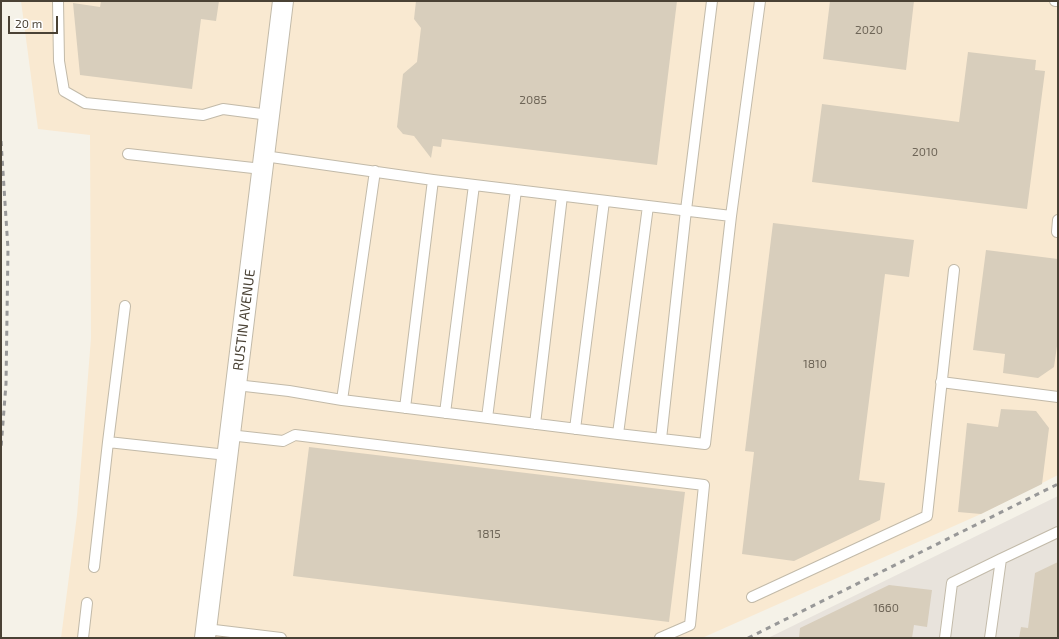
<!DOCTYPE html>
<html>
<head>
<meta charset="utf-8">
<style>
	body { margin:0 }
	#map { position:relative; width:1059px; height:639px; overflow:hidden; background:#f5f2e8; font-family:"Exo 2",sans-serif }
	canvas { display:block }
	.frame { position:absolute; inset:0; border:2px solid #4a4235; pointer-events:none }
	.scale { position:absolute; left:8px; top:16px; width:50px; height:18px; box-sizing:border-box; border:2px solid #4a4235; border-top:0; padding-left:5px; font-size:12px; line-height:14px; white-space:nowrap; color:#4a4235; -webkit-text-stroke:3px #fff; paint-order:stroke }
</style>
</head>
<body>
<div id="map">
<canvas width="1059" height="639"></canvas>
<div class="frame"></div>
<div class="scale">20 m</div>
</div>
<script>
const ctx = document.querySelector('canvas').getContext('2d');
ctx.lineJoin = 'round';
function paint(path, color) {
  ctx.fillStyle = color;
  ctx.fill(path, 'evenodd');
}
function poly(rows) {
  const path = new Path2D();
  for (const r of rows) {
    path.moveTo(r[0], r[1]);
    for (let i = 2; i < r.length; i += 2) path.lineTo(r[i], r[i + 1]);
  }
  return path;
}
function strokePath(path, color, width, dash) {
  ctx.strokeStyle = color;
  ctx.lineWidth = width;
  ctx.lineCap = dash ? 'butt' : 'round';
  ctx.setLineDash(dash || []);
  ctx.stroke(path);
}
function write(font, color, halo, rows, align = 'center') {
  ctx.font = font + ' "Exo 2",sans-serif';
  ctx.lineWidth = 3.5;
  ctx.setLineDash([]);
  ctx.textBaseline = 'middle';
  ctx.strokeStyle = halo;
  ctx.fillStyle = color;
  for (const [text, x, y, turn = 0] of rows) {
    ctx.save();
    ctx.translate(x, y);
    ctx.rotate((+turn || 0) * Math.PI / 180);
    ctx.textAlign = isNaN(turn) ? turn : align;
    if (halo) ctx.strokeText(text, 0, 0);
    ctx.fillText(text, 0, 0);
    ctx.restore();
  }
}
paint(poly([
	[21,1,1058,1,1058,475,981,514,702,638,61,638,77,515,91,338,90,135,38,129]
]), '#f9e9d1');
paint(poly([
	[1058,496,1058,638,768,638]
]), '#e8e3dc');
paint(poly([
	[101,1,219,1,216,21,201,19,192,89,80,75,73,3,100,7],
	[416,1,677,1,657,165,442,139,441,147,433,146,431,158,414,136,403,134,397,127,403,74,417,62,421,28,414,19],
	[830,1,914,1,906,70,823,59],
	[968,52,1036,60,1035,70,1045,71,1027,209,812,182,822,104,959,122],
	[773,223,914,240,909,277,885,274,859,480,885,483,880,520,794,561,742,554,754,452,745,451],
	[986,250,1058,259,1058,339,1054,367,1038,378,1003,373,1005,354,973,350],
	[1001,409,1036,411,1049,428,1042,484,981,514,958,512,967,423,998,427],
	[309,447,685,492,669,622,293,576],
	[1058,562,1058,638,1019,638,1021,627,1028,628,1035,573],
	[889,585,932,590,927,627,914,625,912,638,799,638,800,628]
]), '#d8cebc');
const service = poly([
	[58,1,59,61,64,91,85,103,203,115,223,109,269,115],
	[1055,1,1058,1],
	[128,154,262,169],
	[264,156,433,180,731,216,760,1],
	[1058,220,1057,232,1058,232],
	[941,382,1058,397],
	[236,385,289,391,342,400,618,434,648,206],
	[342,400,375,171],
	[405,408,433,180],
	[445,413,474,185],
	[487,418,516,190],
	[535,424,562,196],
	[575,429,604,201],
	[618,434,705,444,731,216],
	[229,435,283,441,295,435,704,485,690,625,660,638],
	[661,439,686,210,712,1],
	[108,442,125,306],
	[1001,559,1058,532],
	[94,567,108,442,227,455],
	[752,597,927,516,954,270],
	[206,629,281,638],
	[83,638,87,603],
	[945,638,952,583,1001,559,990,638]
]);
const minor = poly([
	[205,638,283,1]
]);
strokePath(service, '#c2baa9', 12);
strokePath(minor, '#c2baa9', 22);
strokePath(service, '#fff', 10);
strokePath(minor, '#fff', 20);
strokePath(poly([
	[1,141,8,249,6,384,1,448],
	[748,638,1058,484]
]), '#989898', 3, [5, 5]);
write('12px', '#6e6557', null, [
	["2020",869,30],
	["2085",533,100],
	["2010",925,152],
	["1810",815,364],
	["1815",489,534],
	["1660",886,608]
]);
write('14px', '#4a4235', '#fff', [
	["RUSTIN AVENUE",244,320,-83]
]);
</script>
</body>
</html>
